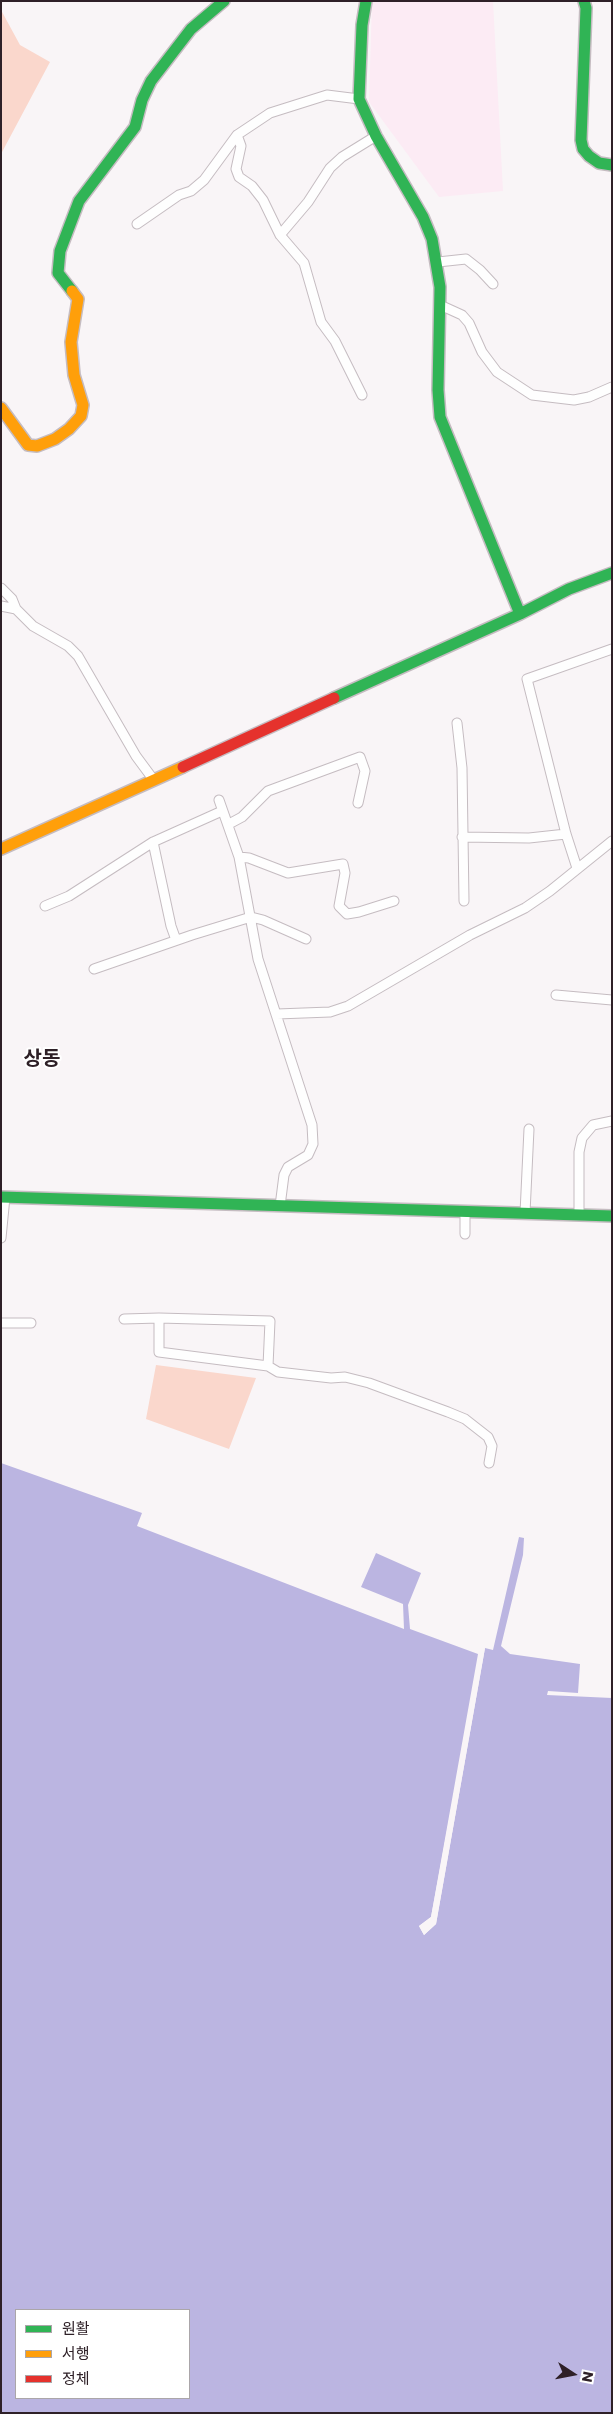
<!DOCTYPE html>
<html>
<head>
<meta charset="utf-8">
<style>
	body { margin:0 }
	#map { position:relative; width:613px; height:2414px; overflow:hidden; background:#f9f5f7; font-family:Poppins,"Noto Sans KR",sans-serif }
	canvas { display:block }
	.frame { position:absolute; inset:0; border:2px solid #2e2027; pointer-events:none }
	.legend { position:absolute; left:15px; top:2309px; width:175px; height:90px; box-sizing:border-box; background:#fff; border:1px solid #aba6a9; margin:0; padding:6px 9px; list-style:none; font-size:15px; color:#2e2027 }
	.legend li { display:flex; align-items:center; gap:10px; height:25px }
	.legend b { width:25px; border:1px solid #aba6a9 }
	.north { position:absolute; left:548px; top:2349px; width:50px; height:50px; -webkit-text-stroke:4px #fff; paint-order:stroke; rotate:101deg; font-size:14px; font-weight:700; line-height:20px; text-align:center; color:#2e2027 }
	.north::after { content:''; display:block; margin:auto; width:18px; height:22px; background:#2e2027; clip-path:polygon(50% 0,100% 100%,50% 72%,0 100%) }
</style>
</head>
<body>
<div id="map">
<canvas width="613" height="2414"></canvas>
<div class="frame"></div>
<ul class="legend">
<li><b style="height:6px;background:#30b455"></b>원활</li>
<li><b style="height:6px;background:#ff9f0a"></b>서행</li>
<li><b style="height:6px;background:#e5322d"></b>정체</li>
</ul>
<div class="north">N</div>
</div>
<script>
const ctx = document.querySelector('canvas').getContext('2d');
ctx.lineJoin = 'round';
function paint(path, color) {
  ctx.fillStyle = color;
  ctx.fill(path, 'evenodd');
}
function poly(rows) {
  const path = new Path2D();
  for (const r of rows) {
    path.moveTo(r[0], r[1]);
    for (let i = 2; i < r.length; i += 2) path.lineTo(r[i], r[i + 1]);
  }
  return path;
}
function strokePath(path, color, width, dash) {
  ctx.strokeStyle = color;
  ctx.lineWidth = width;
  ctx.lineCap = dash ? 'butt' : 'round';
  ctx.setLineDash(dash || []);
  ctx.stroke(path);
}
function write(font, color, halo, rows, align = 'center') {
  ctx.font = font + ' Poppins,"Noto Sans KR",sans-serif';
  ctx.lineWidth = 4;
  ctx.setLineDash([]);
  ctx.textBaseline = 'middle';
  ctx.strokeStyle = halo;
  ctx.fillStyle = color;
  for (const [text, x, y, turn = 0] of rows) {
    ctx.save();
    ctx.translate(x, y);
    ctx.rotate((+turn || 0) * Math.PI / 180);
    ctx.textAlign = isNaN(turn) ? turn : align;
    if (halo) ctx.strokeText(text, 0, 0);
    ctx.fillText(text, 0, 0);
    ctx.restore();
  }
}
paint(poly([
	[372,1,493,1,503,191,439,197,369,102]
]), '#fcebf4');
paint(poly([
	[1,10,20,45,50,62,1,154],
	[156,1365,256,1378,229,1449,146,1419]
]), '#fad7cc');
paint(poly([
	[1,1463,142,1513,137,1526,404,1629,403,1604,361,1587,376,1553,421,1573,408,1605,410,1629,478,1654,431,1917,419,1926,424,1935,436,1924,485,1648,493,1650,519,1537,524,1538,523,1555,501,1646,510,1654,580,1664,578,1693,548,1691,547,1695,612,1698,612,2413,1,2413],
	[16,2310,189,2310,189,2398,16,2398]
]), '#bbb5e1');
paint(poly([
	[485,1648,436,1924,424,1935,419,1926,431,1917,480,1652,434,1918,423,1927,425,1931,434,1923,482,1651]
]), '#f9f5f7');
const street = poly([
	[237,135,241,146,236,169,239,177,252,186,263,200,280,235,304,263,321,322,335,341,362,395],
	[137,224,179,195,191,191,204,180,237,135,270,113,327,95,359,99],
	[280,235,308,202,330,168,342,157,376,136],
	[438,262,466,259,480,270,493,284],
	[440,305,462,315,469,323,482,352,497,372,532,395,574,400,589,397,612,387],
	[1,588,12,599,16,609],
	[1,606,16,609,33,626,68,646,78,656,136,756,153,779],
	[457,723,462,768,464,901],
	[219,800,239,857,258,959,312,1125,313,1144,308,1155,288,1167,284,1175,280,1206],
	[229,824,242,817,268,791,360,757,365,771,358,803],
	[462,837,529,838,566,834],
	[153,842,171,926,176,940],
	[239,857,249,858,288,873,343,864,345,873,339,906,347,914,359,912,394,901],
	[577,868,566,834,527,679,612,649],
	[45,906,69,896,153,842,222,811],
	[94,969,192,935,251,917,263,920,306,939],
	[556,995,612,1000],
	[277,1014,330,1012,348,1006,470,935,525,908,550,891,612,841],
	[465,1212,465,1234],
	[525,1213,529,1129],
	[579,1215,579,1152,582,1138,593,1125,612,1121],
	[1,1238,5,1197],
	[159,1318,270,1321,268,1366],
	[124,1319,159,1318,159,1352,268,1366,278,1372,331,1378,345,1377,369,1383,448,1412,465,1419,488,1437,492,1446,489,1463],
	[1,1323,31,1323]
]);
const fast = poly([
	[366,1,362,25,359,99,376,136,423,217,432,239,440,287,438,390,440,417,520,614],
	[584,1,586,8,581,140,583,149,589,156,599,163,612,165],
	[72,291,58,273,60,251,79,201,135,127,142,100,151,81,191,29,224,1],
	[334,698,520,614,569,589,612,573],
	[1,1197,612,1216]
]);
const slow = poly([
	[1,408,28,445,37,446,55,439,69,429,81,416,83,405,74,375,71,342,78,299,72,291],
	[1,849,183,767]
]);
const jam = poly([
	[183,767,334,698]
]);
strokePath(street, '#c5bcc1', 11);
strokePath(fast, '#c5bcc1', 14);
strokePath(slow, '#c5bcc1', 14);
strokePath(jam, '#c5bcc1', 14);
strokePath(street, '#fefefe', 9);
strokePath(fast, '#30b455', 11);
strokePath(slow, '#ff9f0a', 11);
strokePath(jam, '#e5322d', 11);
write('bold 20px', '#2e2027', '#fff', [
	["상동",42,1060]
]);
</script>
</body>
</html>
